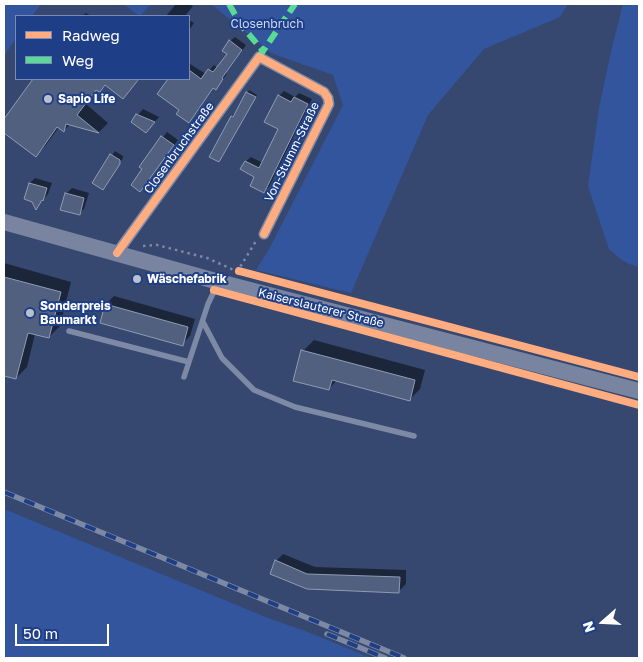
<!DOCTYPE html>
<html>
<head>
<meta charset="utf-8">
<style>
	body { margin:0 }
	#map { position:relative; width:643px; height:662px; overflow:hidden; background:#36486f; font-family:"Golos Text",sans-serif }
	canvas { display:block }
	.frame { position:absolute; inset:0; border:5px solid #fff; pointer-events:none }
	.legend { position:absolute; left:15px; top:15px; width:175px; height:65px; box-sizing:border-box; background:#1e3f87; border:1px solid #788cb7; margin:0; padding:6px 9px; list-style:none; font-size:15px; color:#fff }
	.legend li { display:flex; align-items:center; gap:10px; height:25px }
	.legend b { width:25px; border:1px solid #788cb7 }
	.north { position:absolute; left:578px; top:597px; width:50px; height:50px; -webkit-text-stroke:4px #1e3f87; paint-order:stroke; rotate:251deg; font-size:14px; font-weight:700; line-height:20px; text-align:center; color:#fff }
	.north::after { content:''; display:block; margin:auto; width:18px; height:22px; background:#fff; clip-path:polygon(50% 0,100% 100%,50% 72%,0 100%) }
	.scale { position:absolute; left:15px; top:624px; width:94px; height:22px; box-sizing:border-box; border:2px solid #fff; border-top:0; padding-left:6px; font-size:15px; line-height:18px; white-space:nowrap; color:#fff; -webkit-text-stroke:4px #1e3f87; paint-order:stroke }
</style>
</head>
<body>
<div id="map">
<canvas width="643" height="662"></canvas>
<div class="frame"></div>
<ul class="legend">
<li><b style="height:6px;background:#ffac80"></b>Radweg</li>
<li><b style="height:6px;background:#5adb95"></b>Weg</li>
</ul>
<div class="north">N</div>
<div class="scale">50 m</div>
</div>
<script>
const ctx = document.querySelector('canvas').getContext('2d');
ctx.lineJoin = 'round';
function paint(path, color) {
  ctx.fillStyle = color;
  ctx.fill(path, 'evenodd');
}
function poly(rows) {
  const path = new Path2D();
  for (const r of rows) {
    path.moveTo(r[0], r[1]);
    for (let i = 2; i < r.length; i += 2) path.lineTo(r[i], r[i + 1]);
  }
  return path;
}
function strokePath(path, color, width, dash) {
  ctx.strokeStyle = color;
  ctx.lineWidth = width;
  ctx.lineCap = dash ? 'butt' : 'round';
  ctx.setLineDash(dash || []);
  ctx.stroke(path);
}
function write(font, color, halo, rows, align = 'center') {
  ctx.font = font + ' "Golos Text",sans-serif';
  ctx.lineWidth = 4;
  ctx.setLineDash([]);
  ctx.textBaseline = 'middle';
  ctx.strokeStyle = halo;
  ctx.fillStyle = color;
  for (const [text, x, y, turn = 0] of rows) {
    ctx.save();
    ctx.translate(x, y);
    ctx.rotate((+turn || 0) * Math.PI / 180);
    ctx.textAlign = isNaN(turn) ? turn : align;
    if (halo) ctx.strokeText(text, 0, 0);
    ctx.fillText(text, 0, 0);
    ctx.restore();
  }
}
paint(poly([
	[4,4,41,4,32,16,16,16,16,38,4,56],
	[123,4,151,4,140,16],
	[211,4,568,4,560,17,484,49,428,115,351,293,256,270,268,251,343,105,333,75,271,53],
	[623,4,639,4,639,267,629,264,619,258,609,249,588,186,599,108,612,47],
	[4,509,268,618,308,632,371,658,4,658]
]), '#32559d');
paint(poly([
	[176,4,189,4,193,6,185,16,166,16],
	[86,13,91,16,82,16],
	[189,20,194,23,189,30],
	[235,37,246,45,226,73,227,74,220,83,216,88,214,87,193,117,174,86,179,79,189,79,189,65,190,64,206,74,214,65,218,68,228,54,230,41],
	[35,79,140,79,123,98,106,85,100,91,97,89,86,104,108,123,99,132,71,124,64,130,59,127,46,145,36,155,4,132,4,121],
	[249,90,257,95,221,158,232,116,234,114,235,115],
	[284,91,295,97,299,93,312,99,269,187,264,191,246,161,251,157,263,163,279,129,279,96],
	[143,109,159,117,146,132,132,122],
	[167,132,178,140,140,191,143,169,141,167],
	[115,151,123,156,123,158,106,184,94,183],
	[35,178,52,183,48,194,36,208,30,183],
	[72,188,89,193,84,209,79,214,62,209,67,193],
	[4,263,71,282,60,326,49,337,35,334,27,367,16,378,4,374],
	[114,296,195,319,190,336,182,344,106,304],
	[314,340,425,370,420,389,409,400,337,380,329,389,303,351],
	[283,554,315,567,406,570,406,584,398,592,307,588,276,561]
]), '#0007');
const building = poly([
	[229,40,242,50,222,78,223,79,216,90,213,88,189,123,176,114,179,110,157,94,168,79,189,79,189,70,201,79,208,69,213,72,227,54,222,51,229,40],
	[33,79,139,79,123,99,105,85,100,92,96,90,77,115,99,133,66,124,64,132,57,127,36,157,4,133,4,119,33,79],
	[246,92,256,97,219,162,209,157,231,116,233,117,246,92],
	[278,95,291,102,294,97,308,104,264,193,250,186,254,177,240,169,245,161,259,168,278,129,264,122,278,95],
	[136,114,155,122,146,133,131,122,136,114],
	[161,136,174,145,140,192,131,185,142,169,139,167,161,136],
	[110,154,120,160,120,164,103,190,92,183,110,154],
	[29,183,47,188,43,201,42,200,36,210,32,202,24,199,29,183],
	[65,193,84,198,80,215,60,210,65,193],
	[4,277,61,292,49,338,28,333,16,379,4,376,4,277],
	[105,304,188,327,183,346,100,323,105,304],
	[301,350,415,380,410,401,332,380,329,390,293,381,301,350],
	[275,560,307,574,400,577,399,593,307,589,270,574,275,560]
]);
paint(building, '#526080');
strokePath(building, '#909bb3', 1);
strokePath(poly([
	[143,246,157,245,207,258,234,270],
	[237,272,256,241]
]), '#7d89a5', 2.5, [2.5, 4]);
strokePath(poly([
	[203,322,222,358,254,390,295,407,414,436],
	[69,331,189,362],
	[184,377,208,304,218,283]
]), '#7d89a5', 5.5);
strokePath(poly([
	[117,253,259,57,324,92,328,98,329,104,264,234]
]), '#7d89a5', 11);
strokePath(poly([
	[4,222,219,282,639,391]
]), '#7884a0', 16);
const rail = poly([
	[4,492,404,658],
	[327,634,385,658]
]);
strokePath(rail, '#7d89a4', 5.5);
strokePath(rail, '#1e3f87', 4, [11]);
strokePath(poly([
	[229,4,241,25,263,51],
	[259,57,295,4]
]), '#5adb95', 6, [12, 6]);
strokePath(poly([
	[117,253,259,57,324,92,328,98,329,104,264,234],
	[239,271,639,377],
	[214,290,639,405]
]), '#ffac80', 8);
for (const [x, y, r, color] of [
	[48,99,5,"#b9bfcd"],
	[137,279,5,"#b9bfcd"],
	[30,313,5,"#b9bfcd"]
]) {
  const dot = new Path2D();
  dot.arc(x, y, r, 0, 2 * Math.PI);
  ctx.fillStyle = color;
  ctx.fill(dot);
  strokePath(dot, '#1e3f87', 2);
}
write('12px', '#ccdaf8', '#1e3f87', [
	["Closenbruch",267,24]
]);
write('bold 12px', '#fff', '#1e3f87', [
	["Sapio Life",58,99],
	["Wäschefabrik",147,279],
	["Sonderpreis",40,306],
	["Baumarkt",40,320]
], 'left');
write('12px', '#fff', '#1e3f87', [
	["Closenbruchstraße",179,148,-54],
	["Von-Stumm-Straße",292,152,-64],
	["Kaiserslauterer Straße",321,308,14]
]);
</script>
</body>
</html>
